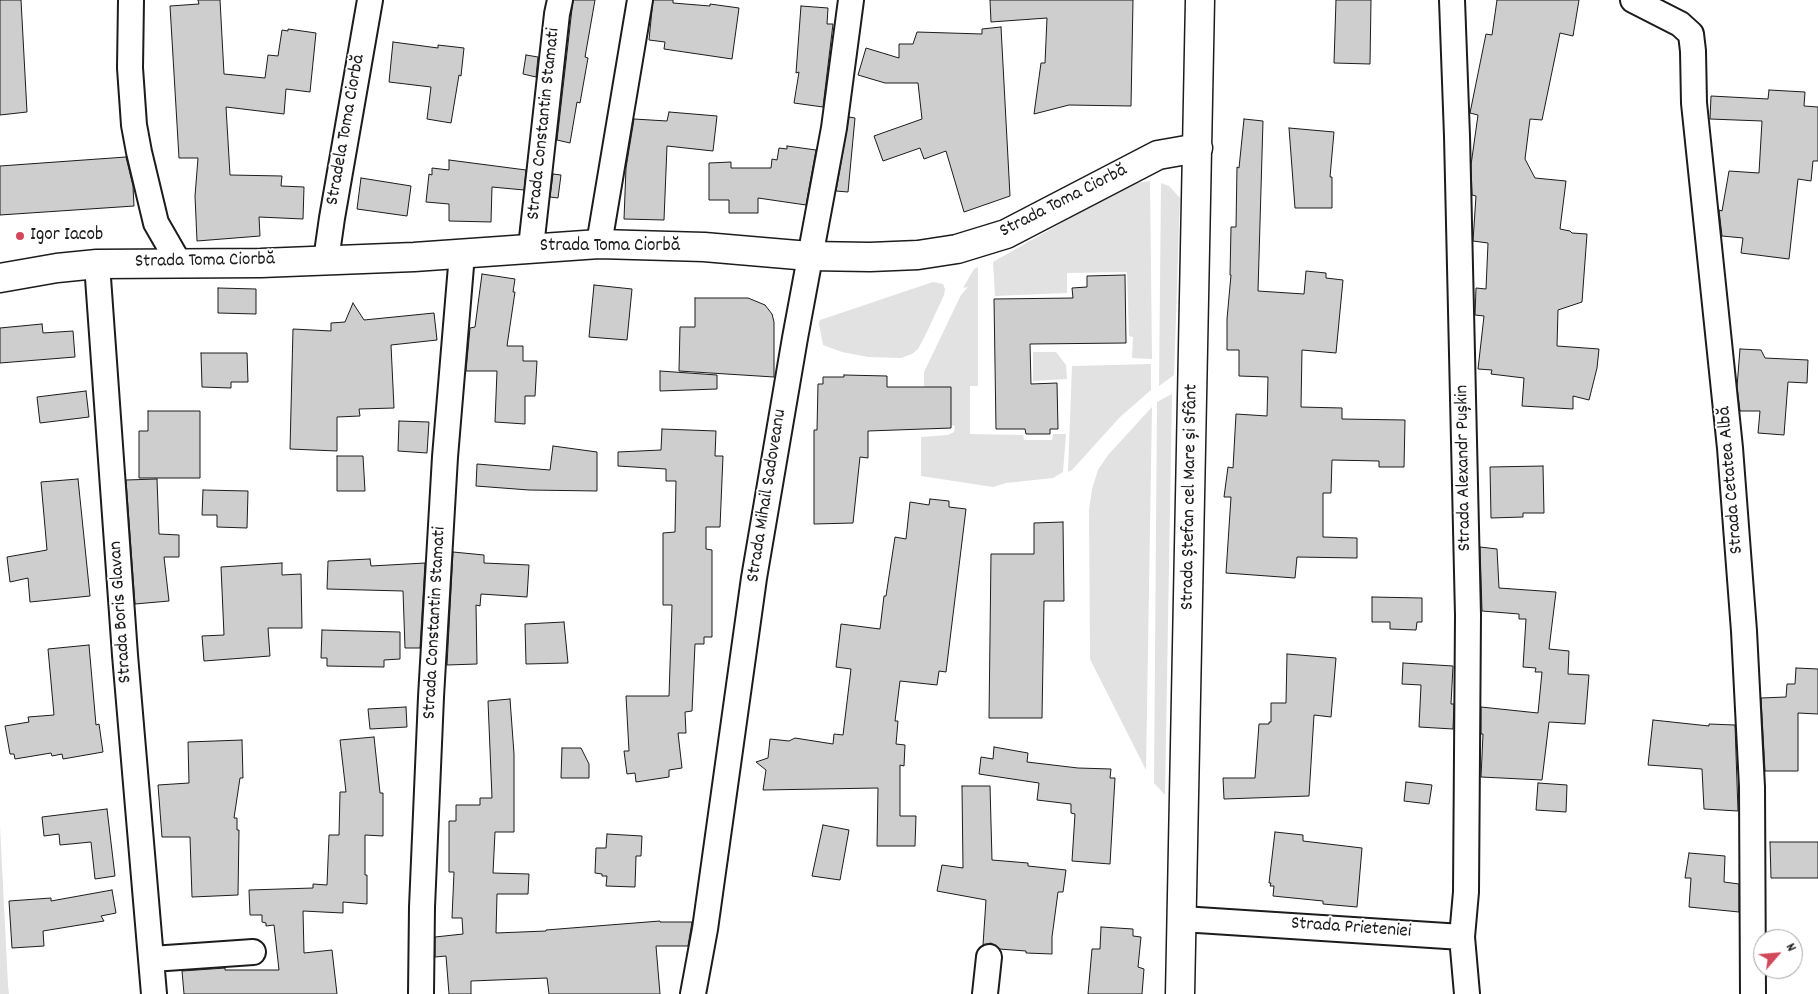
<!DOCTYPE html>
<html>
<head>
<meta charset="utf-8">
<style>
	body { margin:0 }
	#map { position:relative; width:1818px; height:994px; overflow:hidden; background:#fff; font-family:Dekko,sans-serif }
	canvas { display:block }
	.north { position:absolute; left:1753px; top:929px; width:50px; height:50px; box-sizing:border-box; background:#fff; border:1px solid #a4a4a4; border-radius:50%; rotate:63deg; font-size:14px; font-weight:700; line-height:20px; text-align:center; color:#1c1c1c }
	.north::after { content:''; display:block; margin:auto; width:18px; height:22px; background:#d1495b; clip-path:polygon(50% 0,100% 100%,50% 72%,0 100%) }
</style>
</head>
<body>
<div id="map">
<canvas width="1818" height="994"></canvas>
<div class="north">N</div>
</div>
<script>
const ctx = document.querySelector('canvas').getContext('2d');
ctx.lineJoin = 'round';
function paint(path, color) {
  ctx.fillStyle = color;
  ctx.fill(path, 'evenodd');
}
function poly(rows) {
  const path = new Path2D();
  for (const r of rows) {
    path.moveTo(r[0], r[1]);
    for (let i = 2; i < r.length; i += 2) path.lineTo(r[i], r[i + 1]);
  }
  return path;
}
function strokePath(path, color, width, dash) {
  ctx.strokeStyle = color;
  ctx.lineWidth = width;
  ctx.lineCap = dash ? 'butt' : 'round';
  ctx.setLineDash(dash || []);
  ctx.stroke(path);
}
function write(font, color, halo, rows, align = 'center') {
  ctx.font = font + ' Dekko,sans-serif';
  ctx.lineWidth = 4;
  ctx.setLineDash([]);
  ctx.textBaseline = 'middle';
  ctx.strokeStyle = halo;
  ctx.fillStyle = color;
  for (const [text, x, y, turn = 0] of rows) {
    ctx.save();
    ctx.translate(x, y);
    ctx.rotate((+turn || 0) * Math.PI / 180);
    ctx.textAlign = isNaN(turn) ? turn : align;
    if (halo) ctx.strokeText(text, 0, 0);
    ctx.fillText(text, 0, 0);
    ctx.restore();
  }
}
paint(poly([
	[1150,181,1152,359,1132,358,1133,337,1129,336,1127,272,1067,273,1067,293,995,296,993,262,1130,184],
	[1161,183,1169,186,1180,198,1174,375,1159,386],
	[978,267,978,386,970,386,970,434,1023,435,1024,440,1052,440,1053,434,1066,434,1063,472,1053,478,1006,483,993,487,921,476,921,437,948,435,954,432,955,426,951,425,951,389,924,387,924,372,961,295,968,287,963,288,974,269],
	[933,282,943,284,945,289,944,295,926,334,918,349,912,354,901,358,868,357,842,352,823,345,819,324,820,320],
	[1033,352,1056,352,1066,365,1067,379,1033,381],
	[1151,364,1151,390,1120,417,1072,470,1068,472,1072,366],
	[1172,394,1165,795,1154,783,1157,402],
	[1152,407,1146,770,1090,659,1089,510,1092,489,1098,470,1108,455],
	[0,826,8,985,9,994,0,994]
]), '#e2e2e2');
const building = poly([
	[0,0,21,0,27,112,0,115,0,0],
	[198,0,220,0,224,74,265,78,268,55,278,56,282,30,288,31,288,29,316,33,310,92,286,89,284,114,226,107,230,175,282,176,281,186,304,187,303,219,259,217,260,236,197,241,195,196,198,158,179,158,170,6,199,4,198,0],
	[573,0,595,0,585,57,588,58,580,103,577,102,570,143,557,140,573,0],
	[653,0,673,0,673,3,710,6,710,4,739,8,732,59,664,49,665,42,649,40,653,0],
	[990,0,1133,0,1131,106,1069,105,1034,114,1041,63,1045,63,1047,18,991,22,990,0],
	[1336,0,1371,0,1370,64,1334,63,1336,0],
	[1497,0,1579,0,1573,36,1560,33,1542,120,1530,119,1525,159,1535,178,1566,181,1560,229,1570,231,1572,233,1587,234,1582,302,1558,310,1557,346,1599,349,1597,368,1589,400,1573,396,1573,409,1522,406,1524,378,1491,374,1492,370,1478,369,1484,316,1475,315,1476,288,1486,289,1488,243,1473,241,1476,196,1472,195,1471,165,1478,115,1470,113,1486,34,1492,35,1497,0],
	[801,6,828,8,827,24,833,24,823,107,794,103,799,72,796,73,801,6],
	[1001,27,1010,196,964,212,946,151,924,159,920,148,883,161,874,136,922,119,918,83,885,83,858,75,866,48,899,58,899,44,913,44,917,32,982,34,982,29,1001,27],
	[393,42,438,48,438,45,464,48,461,76,459,75,451,123,427,119,431,87,389,82,393,42],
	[526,55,538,57,536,77,523,74,526,55],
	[1769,90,1805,92,1804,106,1818,107,1818,161,1813,161,1811,181,1798,179,1789,259,1741,253,1743,238,1722,236,1719,210,1722,211,1729,171,1759,173,1762,121,1710,119,1711,96,1768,99,1769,90],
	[669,112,717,116,713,151,667,146,664,220,624,219,626,168,634,119,667,121,669,112],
	[849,117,855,118,848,192,836,191,849,117],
	[1244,119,1263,121,1258,291,1304,294,1306,271,1326,273,1326,278,1343,280,1336,353,1302,350,1301,407,1342,408,1342,419,1405,420,1404,467,1379,467,1379,461,1332,460,1331,493,1323,493,1323,537,1357,538,1357,558,1297,557,1295,578,1226,573,1231,497,1224,497,1228,467,1233,468,1236,414,1267,416,1268,377,1239,376,1239,350,1227,350,1227,319,1231,275,1230,275,1231,227,1236,227,1237,167,1239,168,1244,119],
	[1289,128,1334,132,1330,177,1332,177,1332,208,1295,208,1289,128],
	[787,146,816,150,806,205,758,198,758,213,729,213,729,200,709,200,709,163,731,162,731,168,771,168,772,159,777,160,779,148,787,149,787,146],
	[126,157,133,186,134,206,0,215,0,166,126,157],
	[449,160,526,170,524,190,492,187,491,222,449,221,449,204,426,202,429,174,432,175,432,168,449,170,449,160],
	[553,174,561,175,558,198,550,197,553,174],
	[361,178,411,186,407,216,357,209,361,178],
	[482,274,515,279,513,292,515,292,507,346,523,346,523,361,537,361,535,396,525,396,525,424,495,422,497,371,466,371,470,328,475,327,482,274],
	[1125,275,1126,343,1030,344,1031,384,1057,383,1058,429,1050,429,1050,434,1026,434,1025,429,996,429,994,299,1073,298,1072,288,1087,287,1087,276,1125,275],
	[594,285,632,289,627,340,589,337,594,285],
	[218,288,256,289,256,314,218,313,218,288],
	[695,298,748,298,765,305,772,314,774,322,774,377,679,371,680,327,695,327,695,298],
	[353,303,364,320,434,313,437,340,391,345,394,408,359,409,360,416,337,417,337,451,290,449,293,329,331,331,331,323,345,322,353,303],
	[42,324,43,333,73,331,75,357,0,363,0,328,42,324],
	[1740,349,1761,350,1765,358,1808,360,1807,383,1788,382,1784,435,1758,433,1760,411,1740,411,1737,387,1740,349],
	[201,353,247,353,248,382,231,382,231,388,202,387,201,353],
	[660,371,717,375,717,389,660,391,660,371],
	[844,375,887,376,887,387,951,387,951,428,868,431,868,458,860,457,853,523,814,524,814,430,817,430,818,384,823,384,823,377,844,377,844,375],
	[86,391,89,417,40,423,37,397,86,391],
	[148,411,200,411,200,478,139,478,139,431,148,431,148,411],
	[399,421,429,422,427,453,398,451,399,421],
	[662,429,716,431,715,456,723,456,720,527,706,527,706,549,712,550,712,637,704,637,704,644,695,644,692,711,685,712,686,733,678,733,682,768,669,770,669,777,636,782,635,773,627,774,624,751,629,751,626,696,669,696,672,605,663,605,663,533,675,532,676,481,666,481,666,469,618,466,618,452,661,450,662,429],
	[553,446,597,452,597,491,529,490,476,486,477,464,550,470,553,446],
	[337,456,363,456,365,491,337,491,337,456],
	[1543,466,1544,513,1523,513,1523,517,1491,518,1490,467,1543,466],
	[78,479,90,596,30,602,28,578,10,582,7,557,47,550,41,482,78,479],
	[157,479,159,534,179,535,179,557,164,557,169,601,135,604,126,480,157,479],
	[203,490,248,491,247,528,217,527,217,515,202,515,203,490],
	[930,499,949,501,949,507,966,509,946,672,939,671,937,685,900,681,895,721,898,721,896,744,905,745,904,766,900,765,900,816,916,816,915,846,877,846,878,788,763,790,766,770,756,762,768,758,770,739,789,741,795,738,833,744,834,734,843,735,851,669,836,667,841,624,880,629,884,596,886,596,895,537,906,539,910,502,929,505,930,499],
	[1063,522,1064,601,1044,601,1042,718,989,718,991,554,1034,554,1034,523,1063,522],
	[1480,547,1497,549,1499,588,1556,592,1549,649,1569,651,1568,674,1589,675,1585,724,1549,722,1542,780,1481,777,1483,734,1481,734,1481,707,1538,713,1542,672,1535,672,1536,668,1523,667,1526,619,1519,619,1519,614,1482,611,1480,547],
	[453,552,484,555,484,563,529,565,527,597,481,594,480,606,476,605,477,664,447,665,453,552],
	[370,559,371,566,425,563,420,648,405,648,403,591,327,589,328,561,370,559],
	[282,563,282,575,301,574,302,628,268,628,270,656,204,661,202,636,224,635,221,567,282,563],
	[1372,597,1422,598,1422,622,1417,622,1416,630,1390,629,1390,622,1372,622,1372,597],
	[564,622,568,663,526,664,525,624,564,622],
	[322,630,400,632,400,659,384,660,384,667,327,666,327,658,321,658,322,630],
	[89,645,96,725,99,724,103,752,63,759,62,754,52,756,51,753,15,759,14,754,10,754,5,726,29,722,28,717,54,715,48,649,89,645],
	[1287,654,1336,658,1331,717,1314,715,1309,796,1224,799,1223,778,1255,778,1259,724,1269,724,1269,722,1271,722,1271,703,1286,703,1287,654],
	[1403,663,1453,666,1451,704,1454,704,1453,729,1419,727,1421,685,1402,684,1403,663],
	[1796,668,1818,669,1818,714,1798,713,1798,771,1765,771,1761,698,1786,697,1787,684,1795,684,1796,668],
	[510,699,514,754,514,832,495,832,493,873,529,874,528,894,497,894,496,933,546,931,546,930,660,921,660,922,692,922,688,946,656,946,660,994,549,994,547,978,471,981,471,994,449,994,446,956,435,957,435,937,463,934,462,918,452,918,454,872,449,872,449,821,456,821,456,805,480,805,480,798,492,798,488,701,510,699],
	[406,707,407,727,370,729,368,709,406,707],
	[1653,720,1709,726,1709,724,1735,725,1738,811,1704,809,1702,769,1648,765,1653,720],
	[374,737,380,793,383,793,383,836,365,835,365,875,367,875,367,904,343,902,343,913,303,911,304,953,332,950,337,994,184,994,182,971,225,968,225,970,279,970,274,925,266,926,266,923,262,922,262,915,250,915,249,890,313,888,313,884,327,885,329,835,339,835,340,792,346,792,340,740,374,737],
	[242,740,243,778,240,778,234,818,237,818,237,830,239,830,238,895,192,897,190,837,162,837,158,785,189,783,188,742,242,740],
	[994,747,1028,753,1027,762,1078,768,1111,769,1110,778,1115,778,1110,864,1072,861,1075,814,1071,813,1071,804,1037,800,1039,783,979,774,981,757,993,759,994,747],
	[562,748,581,748,589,764,589,778,561,778,562,748],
	[1406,782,1432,785,1429,804,1404,801,1406,782],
	[1538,783,1567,785,1566,812,1536,810,1538,783],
	[962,786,990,786,992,860,1028,863,1028,866,1066,870,1063,892,1058,892,1052,937,1052,954,1026,953,1026,951,999,949,991,943,983,945,986,900,937,891,942,865,963,868,962,786],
	[107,809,115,876,95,879,91,842,60,845,59,834,44,836,42,817,107,809],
	[823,825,849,830,840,880,812,876,823,825],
	[1275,832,1303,835,1303,841,1362,848,1357,907,1323,904,1323,901,1273,896,1274,886,1270,886,1271,883,1269,883,1275,832],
	[607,834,642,836,641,856,636,856,635,887,606,886,607,876,602,876,602,874,595,873,596,848,606,848,607,834],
	[1770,842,1818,842,1818,878,1771,878,1770,842],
	[1689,853,1725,856,1724,882,1739,884,1739,912,1689,907,1691,878,1685,878,1689,853],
	[112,890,116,913,101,916,104,921,43,931,44,946,12,948,9,901,51,898,51,901,112,890],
	[1101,927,1133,929,1133,936,1141,937,1138,967,1144,969,1142,994,1088,994,1092,949,1100,949,1101,927]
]);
paint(building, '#cecece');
strokePath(building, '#1c1c1c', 1);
const street = poly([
	[131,0,130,68,134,125,139,152,156,223,179,263],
	[1452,0,1457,136,1468,615,1466,892,1462,937,1467,994],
	[1633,0,1680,24,1691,34,1693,51,1694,103,1730,448,1744,631,1752,787,1753,994],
	[599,244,640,0],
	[531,247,557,14,560,0],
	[326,260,332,218,370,0],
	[97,264,125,655,154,994],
	[1182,919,1462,937],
	[152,959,253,952],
	[421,994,422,907,431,697,445,457,462,254],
	[693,994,705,929,754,578,795,338,834,128,851,0],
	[985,994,989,957]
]);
const secondary = poly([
	[0,278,57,268,97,264,261,263,414,257,599,244,704,247,809,256,870,257,918,255,957,249,1006,234,1158,155,1198,148],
	[1180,994,1200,0]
]);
strokePath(street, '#1c1c1c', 28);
strokePath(secondary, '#1c1c1c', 31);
strokePath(street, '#fff', 24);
strokePath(secondary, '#fff', 28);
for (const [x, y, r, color] of [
	[20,236,5,"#d1495b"]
]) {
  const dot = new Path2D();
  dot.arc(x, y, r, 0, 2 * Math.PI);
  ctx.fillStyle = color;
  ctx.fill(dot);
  strokePath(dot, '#fff', 2);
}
write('19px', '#1c1c1c', '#fff', [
	["Strada Constantin Stamati",545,124,-84],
	["Stradela Toma Ciorbă",347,130,-80],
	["Strada Toma Ciorbă",1064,202,-27],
	["Strada Toma Ciorbă",610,247],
	["Strada Toma Ciorbă",205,262,-1],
	["Strada Alexandr Pușkin",1465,468,-91],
	["Strada Cetatea Albă",1732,480,-95],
	["Strada Mihail Sadoveanu",768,496,-81],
	["Strada Ștefan cel Mare și Sfânt",1191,497,-89],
	["Strada Boris Glavan",122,612,-94],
	["Strada Constantin Stamati",436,623,-87],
	["Strada Prieteniei",1351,929,4]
]);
write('19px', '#1c1c1c', '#fff', [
	["Igor Iacob",30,236]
], 'left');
</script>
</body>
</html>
